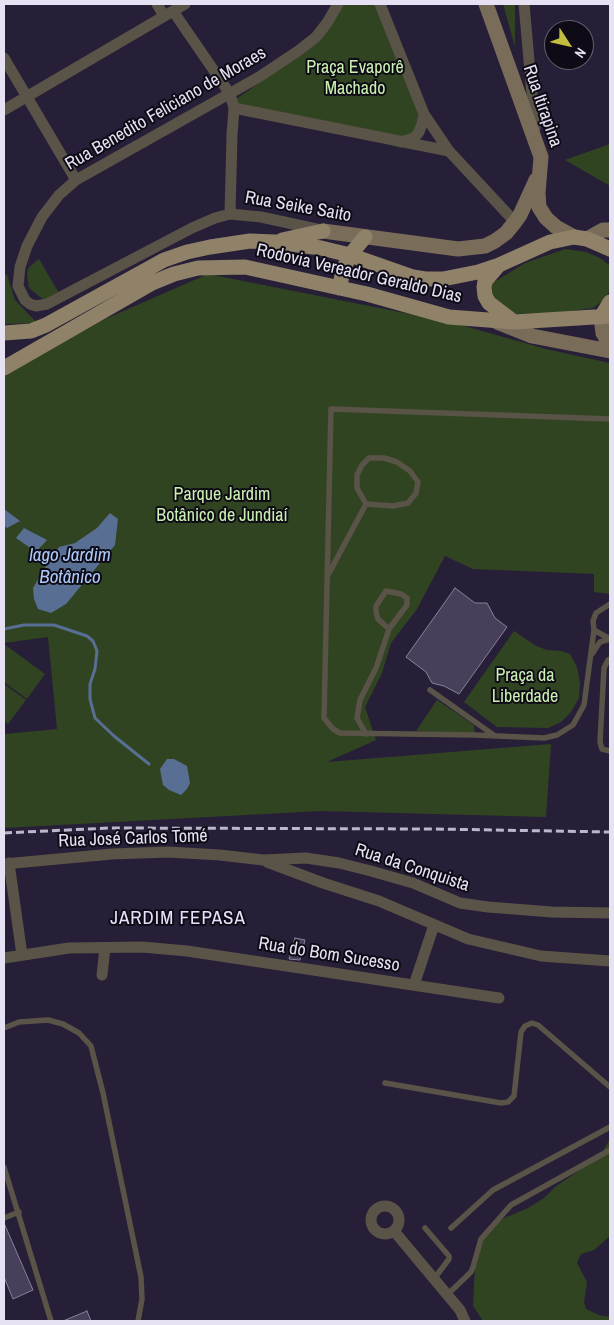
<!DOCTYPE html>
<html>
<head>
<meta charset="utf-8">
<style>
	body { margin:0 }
	#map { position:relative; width:614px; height:1325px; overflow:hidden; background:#271f37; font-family:"Archivo Narrow",sans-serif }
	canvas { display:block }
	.frame { position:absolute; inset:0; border:5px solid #e6e2f3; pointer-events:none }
	.north { position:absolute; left:544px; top:20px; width:50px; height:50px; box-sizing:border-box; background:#0e0b16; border:1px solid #64616e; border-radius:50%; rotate:125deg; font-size:14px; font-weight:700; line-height:20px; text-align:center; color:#e6e2f3 }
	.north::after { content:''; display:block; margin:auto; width:18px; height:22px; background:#c2bd3f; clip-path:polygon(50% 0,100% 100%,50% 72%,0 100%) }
</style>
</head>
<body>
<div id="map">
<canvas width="614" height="1325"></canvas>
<div class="frame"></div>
<div class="north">N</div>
</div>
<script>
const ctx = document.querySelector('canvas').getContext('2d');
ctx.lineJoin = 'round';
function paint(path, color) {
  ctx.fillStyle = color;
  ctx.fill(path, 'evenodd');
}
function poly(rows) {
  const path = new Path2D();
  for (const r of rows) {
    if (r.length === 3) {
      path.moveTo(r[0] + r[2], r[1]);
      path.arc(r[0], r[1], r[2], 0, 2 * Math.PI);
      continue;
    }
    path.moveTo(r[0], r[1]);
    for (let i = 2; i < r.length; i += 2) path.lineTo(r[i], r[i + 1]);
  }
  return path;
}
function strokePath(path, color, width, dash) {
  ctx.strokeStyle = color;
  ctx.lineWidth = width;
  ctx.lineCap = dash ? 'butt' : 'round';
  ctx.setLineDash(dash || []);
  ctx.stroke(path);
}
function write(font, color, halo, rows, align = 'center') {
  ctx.font = font + ' "Archivo Narrow",sans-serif';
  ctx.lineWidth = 4;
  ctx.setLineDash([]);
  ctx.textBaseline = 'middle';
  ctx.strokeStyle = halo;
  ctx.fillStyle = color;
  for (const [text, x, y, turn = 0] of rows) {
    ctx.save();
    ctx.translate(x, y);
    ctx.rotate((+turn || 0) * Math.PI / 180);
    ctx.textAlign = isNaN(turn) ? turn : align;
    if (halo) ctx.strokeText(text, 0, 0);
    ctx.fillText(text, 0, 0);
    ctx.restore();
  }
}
paint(poly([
	[342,4,383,4,429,122,415,143,401,148,247,105,229,104,308,49],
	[503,4,515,4,515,47],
	[610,144,610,186,565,160],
	[565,249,586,252,600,258,609,265,610,290,605,299,593,308,556,313,514,314,496,301,490,292,491,284,525,263],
	[39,259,59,293,44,300,29,288,27,273,29,267],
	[208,274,450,322,546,349,610,363,610,594,594,592,594,574,473,569,445,556,417,609,391,643,382,673,365,707,376,740,327,762,551,744,546,817,321,811,4,828,4,734,57,729,48,637,4,643,4,374,103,320],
	[4,275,7,275,15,300,37,323,4,324],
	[514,631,536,646,547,650,561,651,570,654,577,667,580,683,579,698,571,712,561,722,548,728,497,727,464,702],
	[4,644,45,674,27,699,4,682],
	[4,684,26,700,8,724,4,721],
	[437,700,474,725,475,735,416,731],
	[610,1139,610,1236,594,1250,581,1254,577,1263,587,1282,584,1302,586,1309,599,1315,610,1317,610,1321,483,1321,473,1306,475,1265,481,1240,502,1219,528,1208,544,1198,555,1187,600,1156]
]), '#314422');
paint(poly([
	[4,509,20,521,7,528,4,526],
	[110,513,118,519,115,545,66,604,51,613,38,609,34,599,33,588,52,556,59,547,75,543,97,528],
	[24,528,47,540,36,552,16,538],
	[167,759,174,759,187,766,190,783,187,789,181,795,169,790,163,785,160,769]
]), '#586e93');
strokePath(poly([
	[4,629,24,625,54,625,87,636,93,641,97,651,95,669,90,684,90,699,95,718,114,736,149,764]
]), '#586e93', 3);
const building = poly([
	[455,588,475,603,487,603,495,618,507,627,459,694,444,686,432,683,426,672,406,657,455,588],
	[295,938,305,940,300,960,289,959,295,938],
	[4,1223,33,1290,13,1299,4,1277,4,1223],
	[87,1311,91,1321,63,1321,87,1311]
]);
paint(building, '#48405a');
strokePath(building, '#89809e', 1);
strokePath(poly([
	[610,419,331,409,324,718,333,729,340,733,475,735,544,738,557,735,573,725,584,705,594,630,593,621,596,613,610,604],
	[328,575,366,504,357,488,357,475,362,465,369,458,384,458,397,462,410,471,418,482,416,493,408,503,393,506,366,504],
	[594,630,610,639],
	[592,654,600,642,610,639],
	[610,659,608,660,604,668,600,742,602,749,610,751],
	[430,690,495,736],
	[366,734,357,718,360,700,376,668,389,629,407,605,407,598,401,594,386,591,376,606,376,612,378,619,389,629],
	[4,1028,19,1022,48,1020,63,1024,79,1033,91,1046,103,1093,141,1277,142,1299,138,1321],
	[385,1083,501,1103,508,1102,514,1096,521,1032,525,1026,532,1023,538,1025,610,1087],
	[4,1167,51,1321],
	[4,1218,19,1212],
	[425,1228,449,1256,449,1259,434,1279],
	[451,1228,493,1190,610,1127],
	[447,1295,471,1272,473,1267,481,1239,511,1205,610,1150]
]), '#5a5347', 5.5);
strokePath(poly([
	[157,4,164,16],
	[380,4,424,114,449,151,515,222],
	[524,4,535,128],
	[173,11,230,94,234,108,232,135,230,214],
	[4,58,76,180],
	[234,108,449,151],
	[4,110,185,4],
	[404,141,414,138,419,132,422,124,424,114],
	[321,230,261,217,230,214,215,218,192,228,47,304,36,306,30,304,25,300,18,286,20,267,27,246,42,217,59,195,76,180,259,77,298,51,316,37,327,23,338,4],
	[267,862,323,883,379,901,468,939,541,956,610,961],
	[9,863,22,955],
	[4,864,112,854,168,852,220,855,263,860,306,858,339,863,371,871,413,883,460,903,488,907,552,912,610,913],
	[4,958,69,948,142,947,187,951,499,998],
	[102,975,105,948],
	[414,985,434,925],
	[385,1220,14],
	[394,1231,460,1310,465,1321]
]), '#5a5347', 11);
strokePath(poly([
	[486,4,541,157,538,193,539,207,546,218,556,227,574,237],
	[323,231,458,249,485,246,495,241,506,233,515,222,520,215,536,180],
	[587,239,603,230,610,230],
	[601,317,603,333,610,345],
	[497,322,532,336,610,351]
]), '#796d5a', 15);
strokePath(poly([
	[282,240,323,231],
	[498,266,485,281,484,287,485,296,489,303,514,322],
	[339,288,344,268,350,255,365,237],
	[601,317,610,302],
	[4,333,31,331,46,325,164,260,187,252,210,247,250,241,275,242,321,248,350,255,413,277,425,279,443,279,478,272,499,265,550,242,574,237,587,239,610,249],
	[4,368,152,283,174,274,198,268,245,267,367,294,449,317,514,322,610,316]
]), '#908169', 15);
strokePath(poly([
	[4,833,110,828,436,829,610,832]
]), '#bcb7ca', 3, [8, 4]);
write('18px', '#cbf1b0', '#0e0b16', [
	["Praça Evaporê",355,68],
	["Machado",355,89],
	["Parque Jardim",222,495],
	["Botânico de Jundiaí",222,516],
	["Praça da",525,676],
	["Liberdade",525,697]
]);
write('18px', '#e6e2f3', '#0e0b16', [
	["Rua Itirapina",542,106,71],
	["Rua Benedito Feliciano de Moraes",166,109,-30],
	["Rua Seike Saito",298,207,10],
	["Rodovia Vereador Geraldo Dias",359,274,13],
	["Rua José Carlos Tomé",133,839,-2],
	["Rua da Conquista",412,868,18],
	["Rua do Bom Sucesso",329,955,9]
]);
write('italic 19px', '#accafa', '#0e0b16', [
	["lago Jardim",70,556],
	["Botânico",70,578]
]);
ctx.letterSpacing = '1px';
write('19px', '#e7e0fa', '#0e0b16', [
	["JARDIM FEPASA",178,919]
]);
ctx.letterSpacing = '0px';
</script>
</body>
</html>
